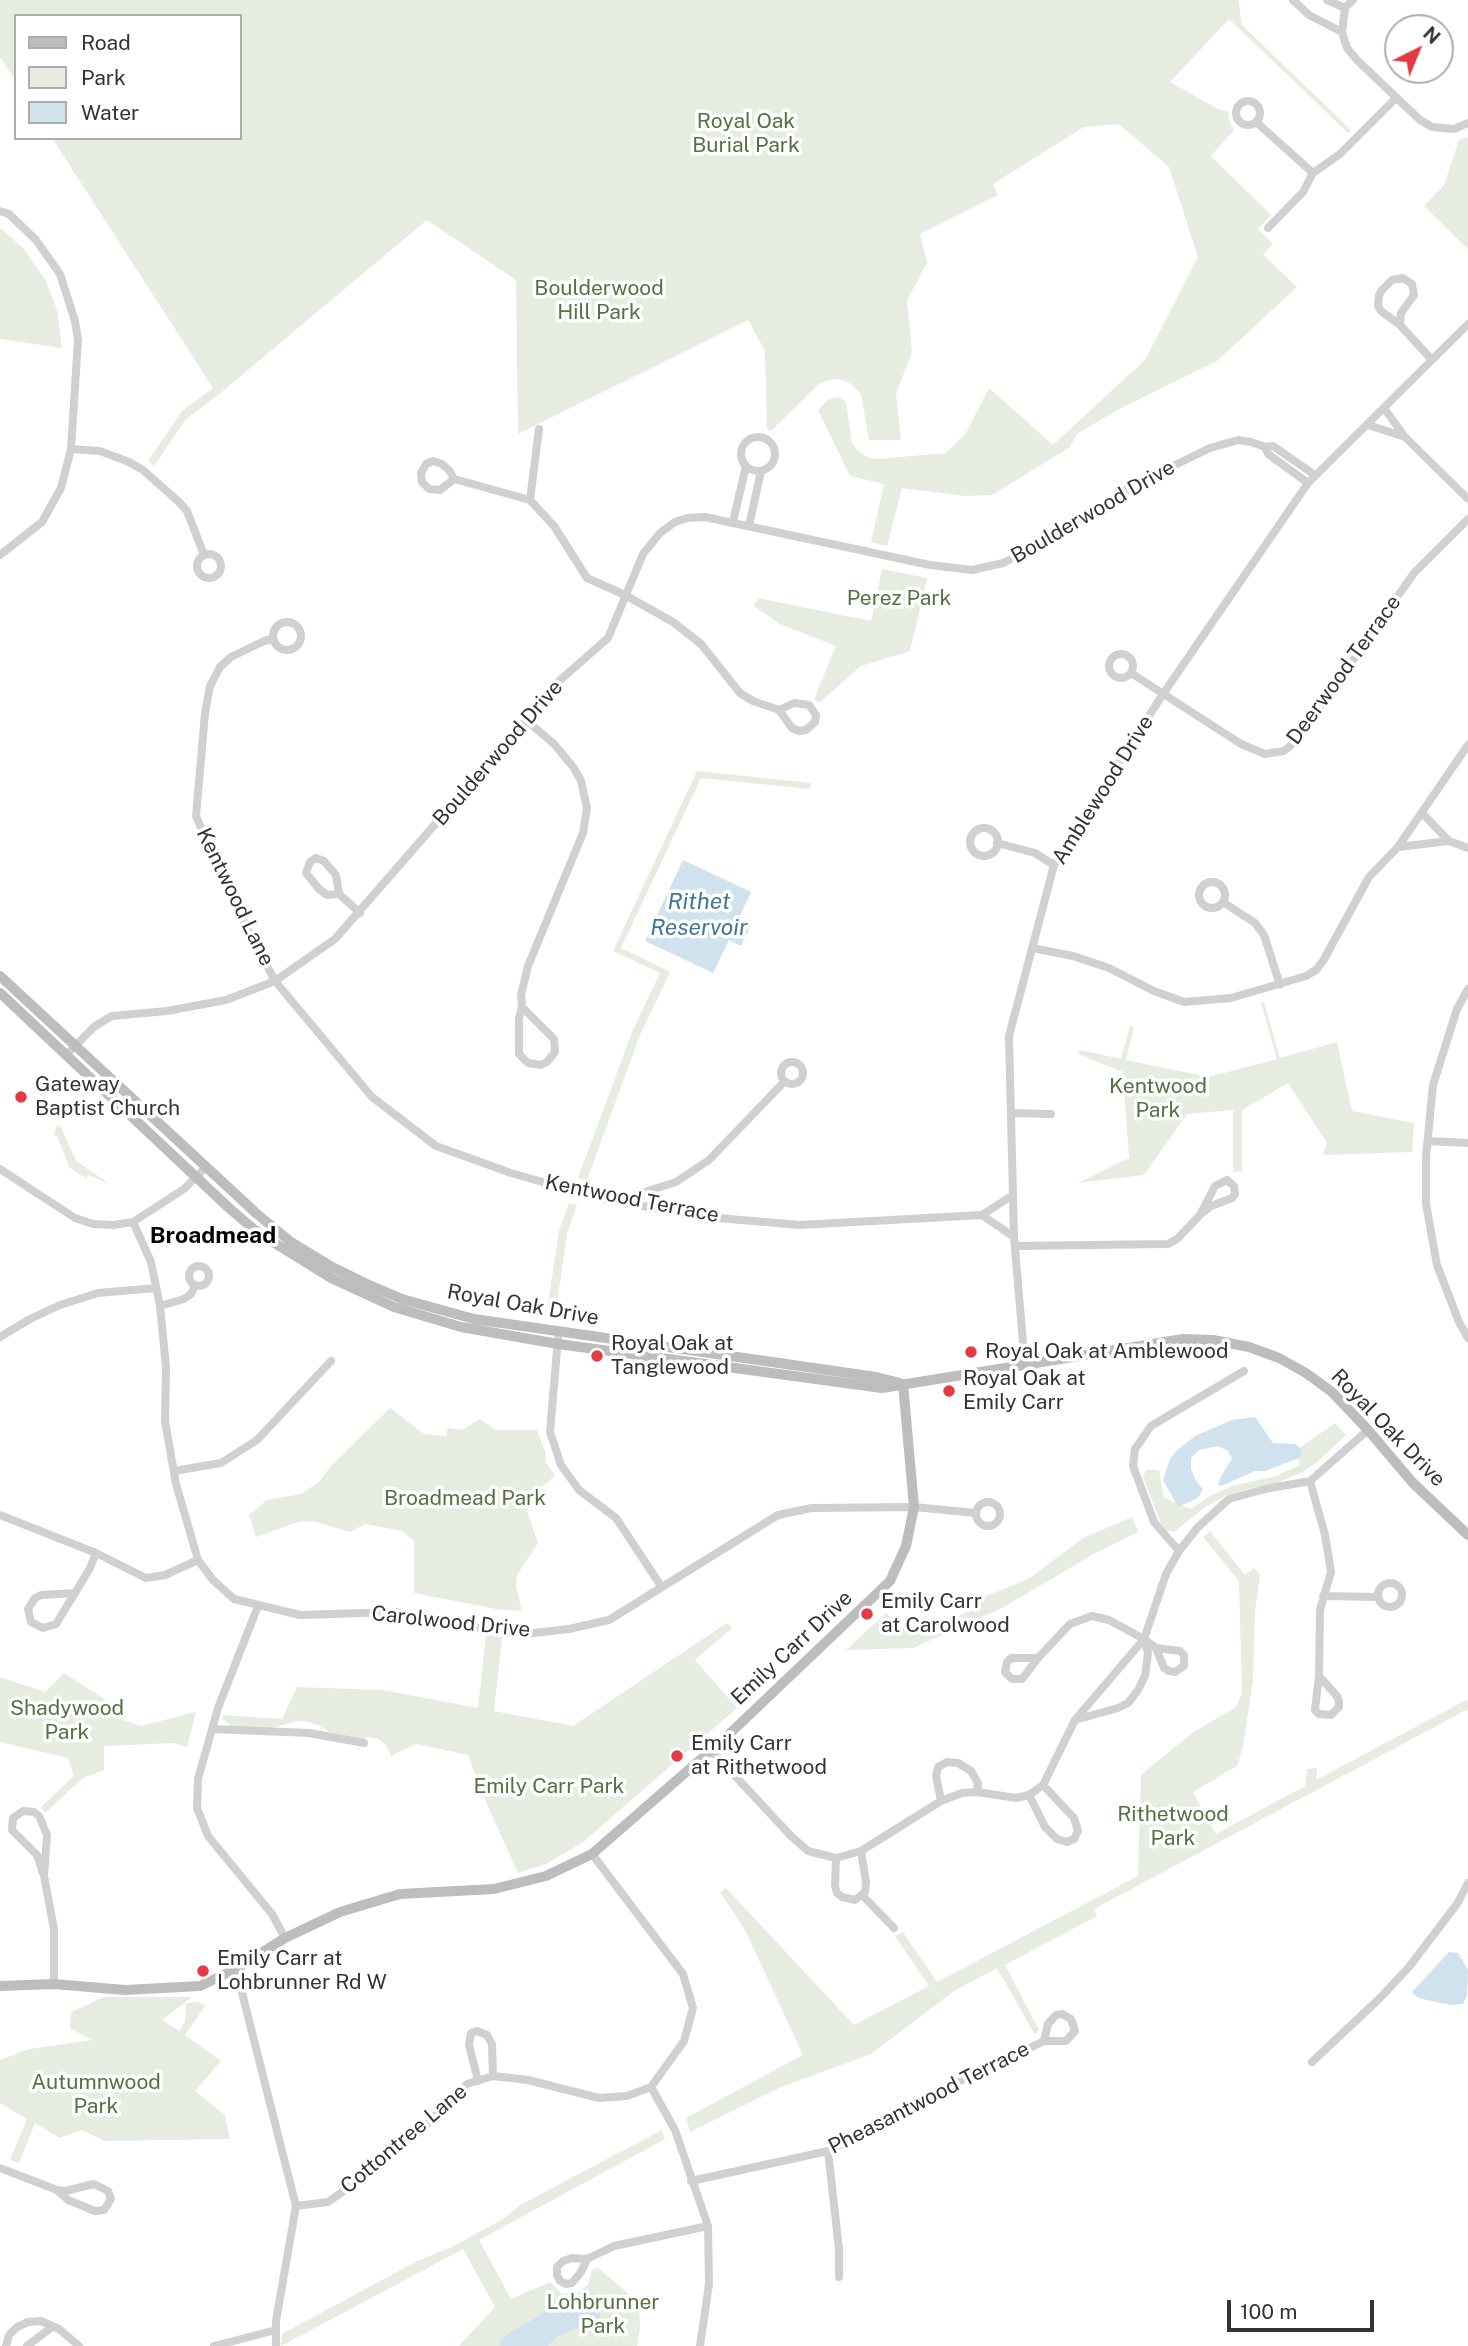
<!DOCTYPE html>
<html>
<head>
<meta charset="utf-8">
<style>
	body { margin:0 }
	#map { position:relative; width:1468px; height:2346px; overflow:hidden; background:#fff; font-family:"Public Sans",sans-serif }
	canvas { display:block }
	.legend { position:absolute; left:14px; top:14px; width:228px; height:126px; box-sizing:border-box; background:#fff; border:2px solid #adadad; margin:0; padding:9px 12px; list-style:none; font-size:21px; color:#333 }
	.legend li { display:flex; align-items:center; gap:14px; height:35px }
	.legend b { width:35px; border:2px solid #adadad }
	.north { position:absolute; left:1384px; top:14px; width:70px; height:70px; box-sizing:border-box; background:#fff; border:2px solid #adadad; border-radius:50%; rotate:43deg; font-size:19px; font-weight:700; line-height:28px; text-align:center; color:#333 }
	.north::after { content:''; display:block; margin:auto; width:24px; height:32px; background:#e63946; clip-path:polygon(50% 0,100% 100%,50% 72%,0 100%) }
	.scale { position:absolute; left:1227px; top:2300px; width:147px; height:32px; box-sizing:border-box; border:4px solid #333; border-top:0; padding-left:9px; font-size:21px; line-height:24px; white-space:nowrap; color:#333; -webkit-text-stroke:5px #fff; paint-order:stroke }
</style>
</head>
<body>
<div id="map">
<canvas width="1468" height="2346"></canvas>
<ul class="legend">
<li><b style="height:9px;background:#bdbdbd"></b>Road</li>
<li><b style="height:19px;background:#e6ecdf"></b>Park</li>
<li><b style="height:19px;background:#cfe2ee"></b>Water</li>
</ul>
<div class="north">N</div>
<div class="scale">100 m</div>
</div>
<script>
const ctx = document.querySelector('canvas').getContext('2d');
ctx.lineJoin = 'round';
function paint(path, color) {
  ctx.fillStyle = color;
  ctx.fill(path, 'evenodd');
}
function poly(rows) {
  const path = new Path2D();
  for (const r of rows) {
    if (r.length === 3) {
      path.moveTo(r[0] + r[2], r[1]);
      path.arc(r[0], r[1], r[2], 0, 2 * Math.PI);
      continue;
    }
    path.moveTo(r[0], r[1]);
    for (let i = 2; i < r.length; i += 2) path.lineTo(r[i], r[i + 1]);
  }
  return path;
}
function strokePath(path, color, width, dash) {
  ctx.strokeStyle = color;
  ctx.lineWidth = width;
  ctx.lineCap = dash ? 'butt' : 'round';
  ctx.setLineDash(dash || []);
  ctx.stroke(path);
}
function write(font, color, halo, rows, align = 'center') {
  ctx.font = font + ' "Public Sans",sans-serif';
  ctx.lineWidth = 7;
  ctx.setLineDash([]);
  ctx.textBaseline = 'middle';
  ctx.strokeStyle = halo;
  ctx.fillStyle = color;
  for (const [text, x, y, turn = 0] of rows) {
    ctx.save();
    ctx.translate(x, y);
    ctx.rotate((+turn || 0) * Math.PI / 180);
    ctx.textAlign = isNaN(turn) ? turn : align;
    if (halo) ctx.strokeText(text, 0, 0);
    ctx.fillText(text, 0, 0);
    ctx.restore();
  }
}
paint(poly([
	[0,0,1239,0,1241,24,1351,130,1348,133,1229,19,1170,82,1218,109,1228,111,1230,123,1234,130,1211,156,1271,215,1258,229,1273,244,1263,255,1297,287,1217,361,1119,409,1077,434,1070,447,992,495,965,496,902,488,887,546,871,542,884,484,850,476,818,410,829,399,839,397,846,402,852,443,859,452,869,458,878,459,946,453,966,433,989,388,1053,445,1145,360,1198,257,1169,167,1119,124,1084,127,993,184,998,195,920,234,927,263,907,300,912,352,896,394,901,440,869,440,861,394,850,383,839,379,832,379,819,384,771,431,767,429,765,351,748,320,518,434,516,280,427,220,218,395,186,419,154,466,148,461,182,411,213,388,52,138,240,138,240,16,16,16,16,81,0,57],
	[1468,137,1468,249,1424,206,1444,185,1459,140],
	[0,228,24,249,46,281,57,310,62,348,0,339],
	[882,569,927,578,910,651,861,666,819,703,814,699,836,646,780,624,754,606,758,598,871,621],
	[697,771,811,783,810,789,701,778,621,948,670,972,640,1035,587,1180,578,1178,632,1032,660,973,613,951],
	[1264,1002,1280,1058,1337,1042,1352,1111,1414,1123,1412,1152,1323,1155,1327,1143,1288,1083,1242,1110,1242,1171,1233,1172,1233,1110,1187,1114,1144,1175,1078,1183,1129,1158,1123,1072,1078,1054,1080,1050,1121,1059,1130,1026,1134,1027,1126,1060,1209,1077,1277,1059,1261,1003],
	[57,1125,61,1127,76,1161,110,1184,88,1175,86,1178,69,1167,57,1136,54,1135],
	[569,1203,577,1205,567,1233,556,1311,547,1310,559,1231],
	[390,1408,424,1434,446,1436,448,1428,462,1430,480,1419,496,1430,537,1430,546,1454,545,1461,555,1476,538,1490,527,1511,538,1543,517,1575,516,1587,522,1611,496,1609,414,1593,414,1541,402,1531,365,1524,350,1532,316,1522,301,1521,256,1537,249,1515,267,1500,301,1494,319,1482,331,1466],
	[1335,1423,1346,1435,1316,1463,1301,1473,1277,1483,1244,1490,1223,1497,1204,1508,1174,1532,1165,1530,1161,1524,1143,1477,1146,1470,1159,1470,1164,1498,1191,1509,1210,1496,1232,1486,1276,1476,1300,1465,1295,1451],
	[1132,1517,1138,1532,1092,1555,1004,1607,913,1648,846,1650,886,1613,903,1628,936,1627,978,1607,977,1600,1030,1578,1083,1538],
	[1210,1531,1245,1575,1254,1568,1260,1575,1255,1611,1253,1680,1243,1747,1237,1766,1193,1792,1216,1834,1305,1786,1307,1769,1317,1768,1316,1780,1468,1699,1468,1709,1094,1909,1097,1916,1005,1965,1039,2030,1035,2035,997,1968,954,1991,871,2054,781,2087,690,2132,686,2118,803,2055,745,1930,720,1892,726,1888,854,2025,929,1986,895,1936,903,1932,937,1982,1138,1876,1141,1775,1192,1733,1236,1707,1242,1693,1239,1581,1203,1537],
	[727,1623,732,1628,695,1660,737,1708,583,1842,548,1863,518,1873,482,1793,468,1755,416,1744,391,1756,387,1746,379,1739,369,1737,354,1744,347,1744,320,1726,309,1722,297,1721,264,1730,231,1726,223,1719,223,1715,282,1719,297,1687,383,1690,478,1708,486,1634,502,1637,494,1711,573,1726],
	[64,1673,106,1700,102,1713,141,1726,196,1712,187,1747,174,1743,104,1746,104,1770,83,1778,45,1813,41,1807,74,1776,68,1758,0,1742,0,1677,45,1692],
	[104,1997,192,1997,162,2020,179,2031,185,2022,186,2003,198,2002,205,2006,185,2035,221,2061,195,2091,225,2115,230,2139,105,2141,82,2130,60,2138,35,2123,19,2163,10,2160,27,2119,0,2103,0,2060,29,2049,92,2040,70,2028,71,2012],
	[662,2130,665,2139,479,2240,511,2299,550,2282,562,2294,578,2293,588,2285,592,2271,597,2267,639,2303,640,2328,637,2346,459,2346,495,2307,463,2249,281,2346,282,2334,417,2261,452,2247,503,2219,520,2205]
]), '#e6ecdf');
paint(poly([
	[683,860,751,892,737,923,749,929,741,946,729,940,713,973,645,941],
	[1255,1417,1273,1443,1296,1444,1302,1451,1299,1458,1265,1471,1255,1471,1221,1486,1218,1485,1221,1476,1232,1459,1228,1451,1218,1446,1199,1450,1191,1458,1191,1469,1196,1481,1203,1489,1198,1498,1178,1507,1163,1480,1170,1459,1176,1451,1195,1436,1232,1420],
	[1449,1952,1458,1953,1468,1970,1467,1995,1463,2004,1450,2005,1418,1998,1412,1992],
	[588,2297,597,2302,601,2311,599,2320,558,2336,547,2346,500,2346,499,2342,508,2334,562,2302]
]), '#cfe2ee');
strokePath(poly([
	[1293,0,1309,15,1342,32],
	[1327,0,1345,8],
	[1353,0,1345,8,1342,32,1347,48,1357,60,1420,120,1432,127,1454,129,1468,123],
	[1248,113,12],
	[1256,122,1313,173],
	[0,211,9,214,36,240,60,274,75,321,78,340,71,449,61,488,42,522,0,555],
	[1268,228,1303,192,1313,173,1340,154,1396,98],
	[1400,325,1401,313,1414,295,1412,284,1403,278,1392,280,1382,290,1379,295,1378,306,1381,311,1400,325,1432,360],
	[1384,408,1405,437,1468,499],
	[1368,425,1405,437],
	[758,454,17],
	[1265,447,1268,454,1308,483],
	[71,449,100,451,129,462,143,470,179,502,187,511,204,555],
	[454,479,440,490,429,489,422,482,421,473,426,464,433,461,442,464,449,470,454,479,530,500,554,526,587,578,625,595,673,622,701,644,740,693,753,701,779,710,792,728,799,731,806,730,815,722,816,715,809,705,794,703,779,710],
	[530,500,539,429],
	[733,522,746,466],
	[749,526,761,471],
	[209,566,12],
	[287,636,14],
	[273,639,264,641,231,657,220,667,210,686,205,713,196,816,228,891,275,981,372,1097,436,1146,511,1173,592,1196,694,1216,800,1225,982,1215,1013,1195],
	[1121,666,12],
	[1131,673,1241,744,1265,754,1284,751,1298,739,1414,573,1468,519],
	[1422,813,1449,841],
	[984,842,14],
	[997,843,1035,853,1054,865],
	[1398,847,1449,841,1468,848],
	[1212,895,13],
	[339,894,327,895,319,889,306,873,310,862,316,858,324,861,336,875,339,894,360,913],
	[1223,902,1255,923,1264,935,1280,985],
	[1032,948,1073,956,1109,968,1154,991,1184,1002,1231,998,1306,976,1316,970,1323,961,1369,877,1398,847,1468,745],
	[1468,989,1457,1009,1433,1085,1426,1157,1426,1204,1437,1265,1459,1322,1468,1338],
	[522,1007,554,1039,555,1052,547,1062,541,1065,528,1063,519,1054,519,1018,522,1007,521,995,528,966,583,833,587,808,581,781,574,768,554,744,526,720],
	[66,1055,95,1026,112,1016,167,1011,226,1000,275,981,335,939,526,720,550,689,608,638,643,554,660,533,675,522,687,518,705,517,930,565,972,570,1003,563,1035,547,1136,484,1210,448,1238,440,1251,442,1265,447,1273,446,1315,475],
	[792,1073,11],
	[1011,1113,1051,1114],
	[1428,1141,1468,1143],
	[0,1169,75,1218,93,1224,113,1225,133,1222,184,1189,206,1167],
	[1227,1180,1234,1186,1235,1194,1232,1198,1211,1206,1200,1215,1215,1186,1227,1180],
	[623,1199,676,1182,709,1160,784,1082],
	[982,1215,1014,1237],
	[133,1222,151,1262,160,1306,166,1367,165,1421,176,1484,198,1560,213,1580,234,1599,300,1615,396,1612,472,1627,525,1634,569,1629,609,1620,778,1515,812,1508,914,1507,976,1513],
	[1015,1246,1168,1244,1177,1239,1200,1215],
	[199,1276,10],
	[160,1306,184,1299,191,1294,195,1286],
	[0,1337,30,1319,60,1305,98,1293,156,1288],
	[558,1338,550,1432,561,1465,579,1490,616,1518,661,1586],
	[1025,1365,1014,1237,1009,1036,1054,865,1163,694,1308,483,1468,324],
	[174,1471,221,1463,257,1440,331,1361],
	[1310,1481,1325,1535,1331,1572,1320,1610,1319,1676,1315,1710,1319,1714,1331,1715,1339,1707,1339,1701,1337,1696,1319,1676],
	[988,1514,12],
	[0,1515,96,1553,146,1578,165,1575,198,1560],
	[1179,1551,1154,1522,1133,1466,1135,1449,1151,1426,1244,1371],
	[1390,1595,12],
	[75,1593,41,1595,35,1598,28,1609,31,1622,43,1628,56,1624,75,1593,90,1568,96,1553],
	[1323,1596,1378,1597],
	[258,1606,218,1708,198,1779,197,1808,208,1836,272,1914,285,1938],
	[1038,1658,1011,1658,1007,1662,1005,1672,1012,1679,1022,1679,1038,1658,1070,1624,1092,1616,1109,1620,1144,1639,1156,1648,1164,1668,1169,1671,1175,1672,1184,1666,1184,1655,1180,1651,1156,1648],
	[1075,1720,1118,1708,1128,1703,1138,1690,1145,1676,1148,1653,1144,1639],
	[212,1729,309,1733,364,1743],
	[711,1750,791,1836,808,1851,836,1858,861,1851,941,1801,962,1793,977,1792,1016,1798,1029,1795,1043,1785,1075,1720,1144,1639,1166,1574,1179,1551,1198,1527,1229,1499,1265,1489,1310,1481,1368,1430],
	[1029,1795,1045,1827,1057,1839,1067,1842,1074,1839,1078,1831,1074,1818,1043,1785],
	[941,1801,936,1776,938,1767,947,1762,958,1763,971,1771,978,1783,977,1792],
	[836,1858,835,1886,837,1893,842,1897,855,1900,865,1892,866,1882,861,1851],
	[44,1876,47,1835,39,1816,34,1812,23,1811,13,1818,12,1830,37,1855,44,1876,54,1929,54,1984],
	[862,1895,894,1928],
	[236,1969,296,2206,276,2321,276,2346],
	[1312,2062,1380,1998,1409,1967,1457,1904,1468,1883],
	[478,2081,469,2045,471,2033,477,2031,487,2035,492,2044,493,2076],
	[651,2087,675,2130,708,2226,709,2284,700,2346],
	[828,2151,839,2249,839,2277],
	[0,2168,57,2190,68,2200,95,2211,104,2210,111,2199,108,2191,94,2184,65,2191,57,2190],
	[691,2181,828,2151,958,2082,1044,2041,1066,2041,1075,2031,1071,2019,1062,2014,1056,2015,1048,2024,1044,2041],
	[296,2206,328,2202,375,2169,420,2131,467,2084,493,2076,528,2080,599,2098,627,2096,651,2087,684,2041,693,2008,683,1974,592,1854],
	[587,2259,581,2272,572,2283,566,2284,560,2281,557,2275,557,2267,563,2261,572,2258,587,2259,614,2246,708,2226],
	[6,2346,9,2335,17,2327,28,2322,41,2321,59,2329,79,2346],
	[27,2346,52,2327],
	[214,2346,276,2330]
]), '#d0d0d0', 8);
strokePath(poly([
	[0,976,257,1214,291,1242,332,1267,367,1284,402,1299,474,1319,876,1377,900,1383],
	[0,993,229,1208,257,1232,331,1278,394,1307,461,1327,558,1344,882,1388,1183,1339,1213,1340,1249,1347,1279,1358,1306,1373,1332,1392,1368,1430,1413,1483,1468,1535],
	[0,1986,54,1984,125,1990,200,1986,236,1969,285,1938,340,1912,400,1894,494,1889,546,1876,592,1854,724,1739,890,1581,906,1546,914,1507,903,1384]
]), '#bdbdbd', 10);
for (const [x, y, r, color] of [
	[21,1097,7,"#e63946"],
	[971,1352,7,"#e63946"],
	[597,1356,7,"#e63946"],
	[949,1391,7,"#e63946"],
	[867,1614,7,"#e63946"],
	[677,1756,7,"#e63946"],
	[203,1971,7,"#e63946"]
]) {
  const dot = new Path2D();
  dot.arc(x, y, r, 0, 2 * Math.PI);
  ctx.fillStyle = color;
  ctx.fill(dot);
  strokePath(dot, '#fff', 2.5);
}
write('21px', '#56703f', '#fff', [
	["Royal Oak",746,122],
	["Burial Park",746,146],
	["Boulderwood",599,289],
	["Hill Park",599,313],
	["Perez Park",899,599],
	["Kentwood",1158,1087],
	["Park",1158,1111],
	["Broadmead Park",465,1499],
	["Shadywood",67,1709],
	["Park",67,1733],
	["Emily Carr Park",549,1787],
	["Rithetwood",1173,1815],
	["Park",1173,1839],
	["Autumnwood",96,2083],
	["Park",96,2107],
	["Lohbrunner",603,2303],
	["Park",603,2327]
]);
write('21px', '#333', '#fff', [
	["Boulderwood Drive",1093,512,-30],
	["Deerwood Terrace",1344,670,-54],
	["Boulderwood Drive",498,753,-49],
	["Amblewood Drive",1103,790,-58],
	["Kentwood Lane",235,897,64],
	["Kentwood Terrace",632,1199,11],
	["Royal Oak Drive",523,1305,10],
	["Royal Oak Drive",1388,1428,46],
	["Carolwood Drive",451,1622,6],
	["Emily Carr Drive",792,1648,-43],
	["Pheasantwood Terrace",929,2098,-27],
	["Cottontree Lane",404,2139,-40]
]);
write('21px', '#333', '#fff', [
	["Gateway",35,1085],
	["Baptist Church",35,1109],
	["Royal Oak at",611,1344],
	["Tanglewood",611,1368],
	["Royal Oak at Amblewood",985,1352],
	["Royal Oak at",963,1379],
	["Emily Carr",963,1403],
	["Emily Carr",881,1602],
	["at Carolwood",881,1626],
	["Emily Carr",691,1744],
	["at Rithetwood",691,1768],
	["Emily Carr at",217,1959],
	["Lohbrunner Rd W",217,1983]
], 'left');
write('italic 23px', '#3f7597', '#fff', [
	["Rithet",699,902],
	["Reservoir",699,928]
]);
write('bold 23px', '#000', '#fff', [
	["Broadmead",213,1236]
]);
</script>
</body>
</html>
